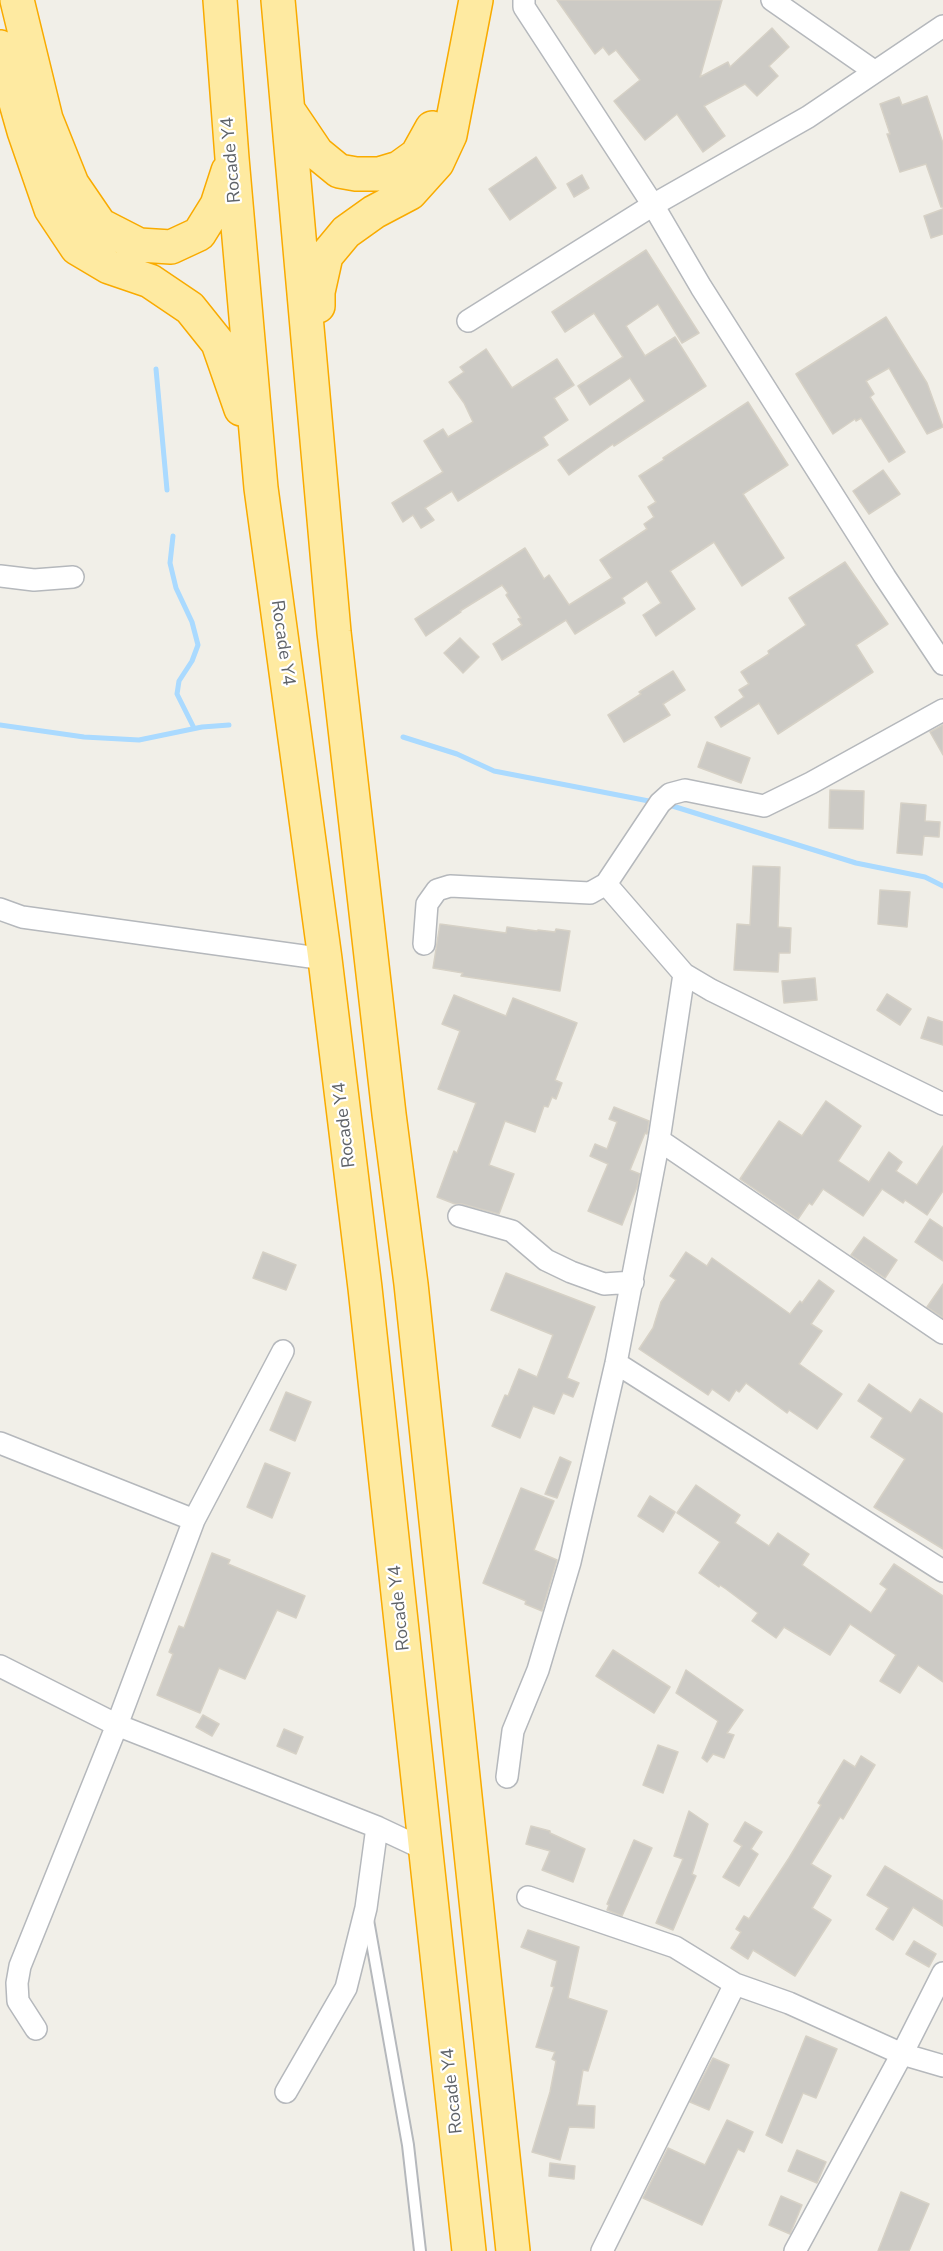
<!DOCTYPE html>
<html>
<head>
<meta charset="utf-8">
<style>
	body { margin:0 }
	canvas { display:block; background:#f1efe8 }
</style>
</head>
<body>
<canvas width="943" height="2251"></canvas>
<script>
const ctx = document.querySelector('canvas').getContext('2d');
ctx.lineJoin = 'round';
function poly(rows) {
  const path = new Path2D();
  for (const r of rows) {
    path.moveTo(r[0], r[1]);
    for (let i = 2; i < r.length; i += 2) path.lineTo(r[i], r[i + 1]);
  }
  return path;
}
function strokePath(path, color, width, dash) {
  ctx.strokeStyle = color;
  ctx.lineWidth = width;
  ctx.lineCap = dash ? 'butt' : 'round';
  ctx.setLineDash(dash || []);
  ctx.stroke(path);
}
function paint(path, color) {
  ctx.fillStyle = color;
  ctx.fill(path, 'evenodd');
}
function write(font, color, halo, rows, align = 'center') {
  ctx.font = font + ' "Nunito Sans",sans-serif';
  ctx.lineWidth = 4.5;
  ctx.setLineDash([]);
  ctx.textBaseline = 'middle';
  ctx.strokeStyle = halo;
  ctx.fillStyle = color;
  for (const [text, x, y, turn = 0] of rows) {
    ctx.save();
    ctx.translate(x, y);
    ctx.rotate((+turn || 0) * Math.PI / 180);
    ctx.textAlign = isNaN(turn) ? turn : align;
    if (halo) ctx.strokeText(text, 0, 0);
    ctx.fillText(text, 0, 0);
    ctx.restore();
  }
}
strokePath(poly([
	[156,369,167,490],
	[173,536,170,563,176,588,192,622,198,645,192,661,179,681,177,694,194,728],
	[0,725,84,737,139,740,202,727,229,725],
	[403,737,457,754,494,771,654,802],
	[666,804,856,863,925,877,943,886]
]), '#aadaff', 5);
const building = poly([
	[557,0,722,0,700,77,728,62,730,67,772,28,789,47,769,66,778,76,757,96,745,84,704,106,725,136,703,152,677,114,645,140,614,101,640,80,616,50,609,55,603,47,595,54,557,0],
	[927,96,943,143,943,207,941,207,926,164,900,172,887,134,890,134,880,104,899,97,902,105,927,96],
	[536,157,556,188,510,220,489,189,536,157],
	[582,175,589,188,574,197,567,184,582,175],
	[943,209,943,234,931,238,924,216,943,209],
	[646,250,699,333,682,343,658,304,626,326,645,356,675,337,706,386,614,446,613,444,569,475,558,460,645,401,630,378,590,405,578,386,623,357,594,313,565,332,552,312,646,250],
	[886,317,927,383,943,427,927,434,889,368,866,381,874,394,870,397,905,452,889,462,861,418,856,421,855,419,833,434,796,374,886,317],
	[486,349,512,388,557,359,574,385,554,398,568,420,543,437,548,445,458,501,452,491,425,508,434,520,421,528,413,515,403,522,392,503,443,472,424,441,443,429,448,437,473,422,464,403,449,382,464,372,460,367,486,349],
	[748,402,788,465,743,494,784,558,742,586,714,542,670,571,695,609,656,636,643,615,661,603,647,581,622,598,625,603,575,634,566,620,502,660,493,644,522,625,518,619,521,618,506,595,508,593,502,585,460,611,461,612,426,636,415,619,525,548,544,579,549,575,569,605,612,578,600,560,647,529,644,524,654,517,648,507,656,502,639,476,664,460,663,458,748,402],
	[883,470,900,494,869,514,853,491,883,470],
	[845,562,888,624,856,645,873,672,778,734,759,703,721,727,715,717,744,697,739,690,749,684,741,672,769,654,768,651,806,625,789,598,845,562],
	[460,638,479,657,463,673,444,653,460,638],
	[673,671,685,690,663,704,670,715,624,742,608,715,641,694,639,692,673,671],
	[943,725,943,755,930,732,943,725],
	[707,742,750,758,741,783,698,767,707,742],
	[830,790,864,791,863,829,829,828,830,790],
	[901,803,926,805,925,821,940,822,939,837,924,836,922,855,897,853,901,803],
	[753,866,780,867,778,927,791,928,790,953,779,953,778,972,734,970,737,924,750,925,753,866],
	[880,890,910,892,907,927,878,924,880,890],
	[440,924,506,933,507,927,537,931,538,930,555,932,556,929,570,931,560,991,461,976,463,973,433,968,440,924],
	[815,978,817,1000,784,1003,782,981,815,978],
	[887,994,911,1009,900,1025,877,1010,887,994],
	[454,995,506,1016,513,998,577,1023,555,1080,562,1083,556,1099,552,1097,548,1107,544,1106,535,1132,505,1121,489,1165,514,1174,499,1214,462,1204,455,1204,437,1197,454,1151,457,1153,476,1103,438,1089,460,1031,442,1024,454,995],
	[928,1017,943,1022,943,1045,921,1038,928,1017],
	[826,1101,861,1126,838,1161,869,1182,889,1152,902,1162,896,1171,917,1185,943,1146,943,1191,927,1215,905,1200,903,1203,882,1189,863,1216,823,1189,812,1205,809,1203,798,1219,740,1179,779,1121,802,1136,826,1101],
	[614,1107,649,1121,647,1134,645,1133,630,1170,640,1174,637,1187,622,1225,588,1211,608,1164,590,1156,595,1144,607,1149,617,1122,609,1119,614,1107],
	[930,1219,943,1228,943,1261,915,1242,930,1219],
	[864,1237,897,1260,885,1278,851,1255,864,1237],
	[263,1252,296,1265,286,1290,253,1278,263,1252],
	[686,1252,707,1266,712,1258,790,1314,800,1301,802,1303,819,1280,834,1291,811,1324,822,1331,799,1364,842,1394,817,1429,789,1410,787,1413,746,1383,739,1392,736,1390,729,1401,712,1389,708,1395,639,1349,653,1328,661,1302,676,1280,670,1276,686,1252],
	[506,1273,595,1307,567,1378,579,1383,573,1397,563,1393,554,1414,533,1406,520,1438,492,1426,505,1395,508,1396,519,1369,537,1377,553,1335,491,1310,506,1273],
	[943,1284,943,1318,927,1307,943,1284],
	[869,1384,911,1413,920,1399,943,1414,943,1549,874,1507,905,1459,871,1437,883,1418,858,1401,869,1384],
	[286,1392,311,1402,295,1441,270,1430,286,1392],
	[560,1457,571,1462,557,1498,545,1494,560,1457],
	[265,1463,290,1473,272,1518,247,1507,265,1463],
	[696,1485,740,1515,735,1523,769,1546,778,1533,809,1554,802,1565,871,1613,887,1589,880,1584,894,1564,943,1596,943,1682,918,1665,900,1693,880,1681,896,1655,850,1624,830,1655,784,1627,776,1638,752,1621,758,1613,726,1589,720,1585,719,1587,699,1573,720,1542,677,1513,696,1485],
	[521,1488,554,1501,534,1550,557,1560,542,1611,525,1604,526,1601,483,1583,521,1488],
	[650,1496,675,1512,663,1532,638,1516,650,1496],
	[212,1553,230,1560,228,1564,305,1596,296,1618,277,1610,245,1679,219,1668,200,1713,157,1695,173,1654,169,1652,179,1626,184,1628,212,1553],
	[613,1650,670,1687,654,1713,596,1676,613,1650],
	[686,1670,743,1710,727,1733,734,1735,724,1758,713,1754,707,1762,702,1758,718,1721,676,1693,686,1670],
	[203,1715,219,1724,212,1736,196,1727,203,1715],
	[284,1729,303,1737,296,1754,277,1746,284,1729],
	[658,1745,678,1752,663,1793,643,1785,658,1745],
	[861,1756,875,1765,843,1819,840,1817,811,1864,831,1876,812,1908,831,1920,795,1976,753,1950,748,1959,731,1948,741,1932,736,1929,744,1916,749,1919,789,1858,821,1805,818,1803,844,1760,855,1767,861,1756],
	[689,1811,708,1824,692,1874,696,1876,673,1930,656,1923,683,1859,674,1856,689,1811],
	[745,1822,762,1832,751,1849,758,1854,739,1886,723,1877,742,1846,734,1841,745,1822],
	[531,1826,550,1831,550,1833,585,1849,573,1882,542,1870,550,1851,526,1844,531,1826],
	[634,1840,652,1848,622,1916,607,1910,609,1905,607,1904,634,1840],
	[885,1866,943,1901,943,1926,913,1907,893,1940,876,1929,889,1908,867,1895,885,1866],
	[528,1930,579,1947,568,1998,607,2011,588,2071,583,2070,577,2105,595,2106,594,2128,569,2127,560,2160,532,2152,550,2092,556,2061,552,2059,555,2052,536,2047,554,1987,551,1986,557,1961,521,1947,528,1930],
	[914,1941,936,1954,929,1967,906,1954,914,1941],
	[806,2036,837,2049,816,2098,803,2093,782,2143,766,2135,806,2036],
	[713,2058,729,2065,709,2110,690,2102,713,2058],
	[727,2120,753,2132,744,2152,738,2149,702,2225,643,2198,668,2148,705,2165,727,2120],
	[797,2150,826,2162,817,2183,788,2171,797,2150],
	[550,2163,575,2166,574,2179,549,2176,550,2163],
	[901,2192,929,2204,909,2251,878,2251,901,2192],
	[781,2196,802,2205,790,2234,769,2225,781,2196]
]);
paint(building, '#cccac5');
strokePath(building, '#d6d1c6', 1.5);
const service = poly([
	[368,1920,408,2145,420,2251]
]);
const minor = poly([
	[524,0,524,7,653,205,701,287,885,577,943,664],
	[772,0,874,71],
	[468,321,653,205,808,117,943,26],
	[0,576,34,580,73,577],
	[606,884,684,974,711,990,943,1104],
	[0,909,22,917,325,959],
	[424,944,427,904,437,890,450,886,590,893,606,884,660,803,670,794,685,790,764,806,811,783,943,710],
	[659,1140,943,1333],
	[459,1216,512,1231,546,1260,571,1272,604,1284,633,1282],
	[616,1363,943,1571],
	[0,1443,194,1520],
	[0,1666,117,1725,377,1827,426,1850],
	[507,1777,513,1731,538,1670,570,1562,616,1363,659,1140,684,974],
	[528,1897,675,1947,735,1984,789,2003,902,2054,943,2066],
	[36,2029,18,2001,17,1983,20,1966,117,1725,194,1520,283,1351],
	[286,2092,346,1988,366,1908,377,1827],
	[602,2251,735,1984],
	[795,2251,902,2054,943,1973]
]);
const trunk = poly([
	[17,0,46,119,72,184,100,225,139,245,171,247,199,234,217,205,228,171],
	[220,0,232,158,261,488,325,959,365,1288,469,2251],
	[278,0,334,632,389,1114,411,1284,513,2251],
	[0,47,24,131,51,209,77,248,109,267,150,281,190,308,218,343,241,409],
	[290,113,317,153,339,171,356,174,379,174,399,168,417,155,432,128],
	[318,306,318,292,326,256,346,232,374,212,410,193,437,163,450,135,476,0]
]);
strokePath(service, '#b5b8bc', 14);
strokePath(minor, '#b5b8bc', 24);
strokePath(trunk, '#f9ab00', 36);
strokePath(service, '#fff', 10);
strokePath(minor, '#fff', 21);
strokePath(trunk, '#feeaa1', 33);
write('18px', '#5f6368', '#fff', [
	["Rocade Y4",232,160,-95],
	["Rocade Y4",282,643,82],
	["Rocade Y4",345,1125,-97],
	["Rocade Y4",400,1608,-96],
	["Rocade Y4",453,2091,-96]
]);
</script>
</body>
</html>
